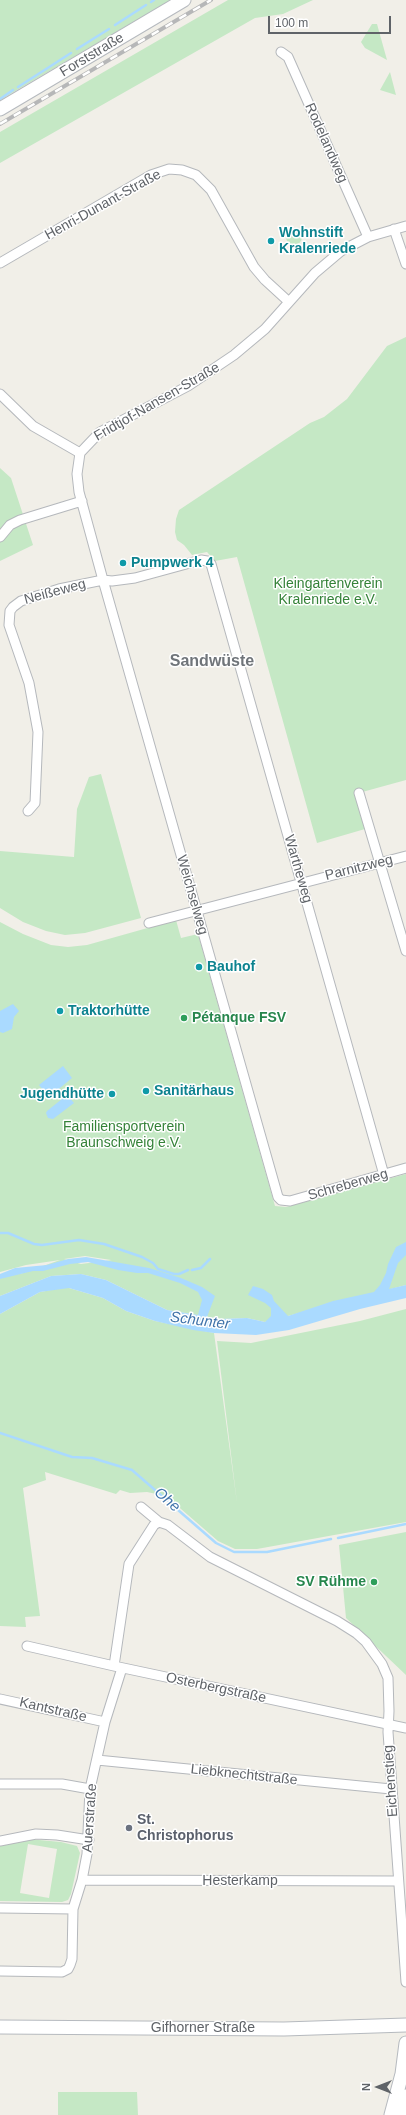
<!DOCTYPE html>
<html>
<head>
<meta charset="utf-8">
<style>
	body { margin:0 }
	#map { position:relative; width:406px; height:2115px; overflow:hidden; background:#f1efe8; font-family:Arial,sans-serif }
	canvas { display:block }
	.north { position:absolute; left:358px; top:2067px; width:40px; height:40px; -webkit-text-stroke:3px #fff; paint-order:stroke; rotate:270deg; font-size:11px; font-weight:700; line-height:16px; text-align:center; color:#5f6368 }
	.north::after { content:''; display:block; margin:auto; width:14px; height:18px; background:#5f6368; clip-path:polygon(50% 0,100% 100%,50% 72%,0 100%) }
	.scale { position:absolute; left:268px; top:16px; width:123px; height:18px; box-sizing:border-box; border:2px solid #5f6368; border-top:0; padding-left:5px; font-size:12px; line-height:14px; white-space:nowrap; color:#5f6368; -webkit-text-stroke:3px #fff; paint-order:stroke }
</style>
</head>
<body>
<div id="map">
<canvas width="406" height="2115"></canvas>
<div class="north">N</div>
<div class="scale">100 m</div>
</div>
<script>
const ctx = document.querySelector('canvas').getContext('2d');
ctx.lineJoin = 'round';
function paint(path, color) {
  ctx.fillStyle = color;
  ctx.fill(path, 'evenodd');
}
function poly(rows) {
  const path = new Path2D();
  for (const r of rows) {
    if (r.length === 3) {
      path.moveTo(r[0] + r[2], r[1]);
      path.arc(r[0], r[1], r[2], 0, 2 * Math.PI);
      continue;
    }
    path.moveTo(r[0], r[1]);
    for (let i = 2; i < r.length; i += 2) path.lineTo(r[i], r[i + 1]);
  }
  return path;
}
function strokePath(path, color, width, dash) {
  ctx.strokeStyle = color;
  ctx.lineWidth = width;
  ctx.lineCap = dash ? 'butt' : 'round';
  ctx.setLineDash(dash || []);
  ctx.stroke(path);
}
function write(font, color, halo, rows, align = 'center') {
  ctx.font = font + ' Arial,sans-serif';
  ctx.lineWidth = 3;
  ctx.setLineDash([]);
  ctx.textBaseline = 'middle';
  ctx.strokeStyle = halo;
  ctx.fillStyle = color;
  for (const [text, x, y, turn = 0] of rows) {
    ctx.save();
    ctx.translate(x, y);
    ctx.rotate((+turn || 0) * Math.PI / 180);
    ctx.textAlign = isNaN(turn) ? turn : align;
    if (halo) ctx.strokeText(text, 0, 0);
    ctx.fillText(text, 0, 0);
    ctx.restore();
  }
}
paint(poly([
	[0,0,171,0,0,100],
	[228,0,313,0,283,14,255,18,0,163,0,132],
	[372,24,377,24,387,60,365,48,361,42],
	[390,72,396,95,380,90],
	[294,237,8],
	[406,337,406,780,355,794,365,829,317,843,237,557,215,561,207,552,192,555,184,545,177,540,175,532,176,519,179,510,310,423,324,417,347,399,387,346],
	[0,468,11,478,33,545,0,561],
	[101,774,141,918,85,933,65,935,46,931,23,922,0,908,0,851,74,857,77,809,89,777],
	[176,920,181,938,198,934,275,1206,286,1207,406,1174,406,1285,265,1322,247,1318,221,1319,167,1310,106,1280,81,1274,51,1276,0,1296,0,1277,23,1273,60,1260,26,1265,0,1272,0,922,23,934,51,945,68,947,87,945],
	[85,1256,111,1260,112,1260,81,1264,64,1259],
	[62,1288,69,1288,103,1298,126,1311,155,1321,214,1333,237,1503,217,1341,251,1343,360,1321,406,1309,406,1522,257,1549,235,1549,218,1541,166,1496,147,1492,130,1493,120,1490,116,1494,45,1472,46,1480,23,1488,40,1616,25,1617,26,1627,0,1626,0,1314,40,1292],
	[406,1532,406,1675,346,1618,339,1545],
	[28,1839,61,1842,77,1846,80,1853,71,1894,68,1900,62,1902,0,1901,0,1846],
	[28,1844,57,1849,49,1898,20,1893],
	[58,2092,137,2092,138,2115,58,2115]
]), '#c5e8c5');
paint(poly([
	[13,1004,19,1011,14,1017,12,1029,3,1033,0,1032,0,1011],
	[63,1066,72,1078,49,1097,39,1085],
	[67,1095,74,1103,53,1119,48,1118,46,1113,47,1111],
	[406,1242,406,1255,398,1263,389,1289,406,1285,406,1298,360,1309,289,1330,256,1335,214,1333,193,1330,155,1321,126,1311,103,1298,69,1288,40,1292,0,1314,0,1296,51,1276,81,1274,106,1280,167,1310,198,1315,202,1300,198,1292,180,1283,148,1273,137,1273,118,1270,88,1262,70,1264,43,1271,33,1271,0,1279,0,1274,15,1268,47,1265,68,1259,86,1257,149,1268,181,1278,202,1287,215,1296,207,1317,221,1319,247,1318,265,1322,271,1316,271,1308,265,1303,248,1295,253,1286,263,1289,272,1295,274,1301,288,1316,333,1301,374,1292,380,1285,386,1273,388,1264,396,1247]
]), '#aadaff');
strokePath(poly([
	[151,2,154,0],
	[115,25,146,5],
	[77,49,109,29],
	[18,87,71,53],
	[0,99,13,90],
	[0,1233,8,1233,34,1244,42,1245,79,1240,104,1244,142,1257,153,1263,158,1269,174,1274,179,1274,188,1270],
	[192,1270,201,1268,210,1259],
	[0,1433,72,1457,92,1458,132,1470,216,1543,234,1552,267,1552,331,1539],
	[338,1538,406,1524]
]), '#aadaff', 2.5);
const minor = poly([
	[281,52,288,57,368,237],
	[406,226,368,237,341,251,315,273,265,329,234,355,188,386,100,432,80,453,77,474,79,492,103,580,278,1197,281,1200,290,1201,406,1168],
	[394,229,406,264],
	[0,263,151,175,169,169,182,170,196,175,211,190,254,267,265,280,289,302],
	[0,394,33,426,80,453],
	[0,537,10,525,20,520,82,501],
	[359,793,406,951],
	[28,811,35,803,38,732,29,683,9,625,10,611,13,607,21,601,59,589,103,580,112,581,135,578,201,560,207,561,211,564,384,1175],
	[149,923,406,856],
	[141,1507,159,1522],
	[27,1646,114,1666,406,1728],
	[114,1666,129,1564,154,1525,159,1522,168,1525,210,1557,337,1621,356,1633,366,1642,382,1664,388,1678,389,1711,388,1732,406,1982],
	[0,1699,105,1722],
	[97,1760,391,1789],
	[0,1784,62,1784,90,1789],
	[0,1841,36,1834,57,1835,89,1840],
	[82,1880,398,1881],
	[0,1908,73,1909],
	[0,1971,62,1972,68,1969,70,1965,72,1959,73,1909,82,1880,87,1854,90,1789,105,1722,122,1668]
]);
const secondary = poly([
	[0,109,184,0],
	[0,2027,284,2029,406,2025],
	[391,2115,402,2074,406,2043],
	[400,2115,406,2096]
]);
strokePath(minor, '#b5b8bc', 11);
strokePath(secondary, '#b6babf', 15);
strokePath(minor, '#fff', 9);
strokePath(secondary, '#fff', 13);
const rail = poly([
	[0,124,211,0]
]);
strokePath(rail, '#b6b7b8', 4);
strokePath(rail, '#fff', 2.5, [8]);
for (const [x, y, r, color] of [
	[271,241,4,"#0f9aa8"],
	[123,563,4,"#0f9aa8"],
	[199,967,4,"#0f9aa8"],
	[60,1011,4,"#0f9aa8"],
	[184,1018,4,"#2e9e5b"],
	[146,1091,4,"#0f9aa8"],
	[112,1094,4,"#0f9aa8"],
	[374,1582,4,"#2e9e5b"],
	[129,1828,4,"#6b7280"]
]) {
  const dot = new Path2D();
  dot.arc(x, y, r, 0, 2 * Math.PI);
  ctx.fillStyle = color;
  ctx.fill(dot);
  strokePath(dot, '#fff', 1.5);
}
write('14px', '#5f6368', '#fff', [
	["Forststraße",92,55,-31],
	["Rodelandweg",326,143,66],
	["Henri-Dunant-Straße",103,205,-29],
	["Fridtjof-Nansen-Straße",157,402,-30],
	["Neißeweg",55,592,-15],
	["Parnitzweg",359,868,-14],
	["Wartheweg",298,869,74],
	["Weichselweg",192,895,74],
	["Schreberweg",348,1185,-16],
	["Osterbergstraße",216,1688,12],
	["Kantstraße",53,1710,13],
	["Liebknechtstraße",244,1775,6],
	["Eichenstieg",391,1781,-94],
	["Auerstraße",90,1818,-86],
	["Hesterkamp",240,1881],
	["Gifhorner Straße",203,2028]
]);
write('bold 14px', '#0d838f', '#fff', [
	["Wohnstift",279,233],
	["Kralenriede",279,249],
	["Pumpwerk 4",131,563],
	["Bauhof",207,967],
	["Traktorhütte",68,1011],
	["Sanitärhaus",154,1091],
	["Jugendhütte",104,1094,"right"]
], 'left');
write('14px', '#348238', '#fff', [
	["Kleingartenverein",328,584],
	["Kralenriede e.V.",328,600],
	["Familiensportverein",124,1127],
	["Braunschweig e.V.",124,1143]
]);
write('bold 14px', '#27864d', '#fff', [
	["Pétanque FSV",192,1018],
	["SV Rühme",366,1582,"right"]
], 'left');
write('bold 14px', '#5b616d', '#fff', [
	["St.",137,1820],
	["Christophorus",137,1836]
], 'left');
write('italic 15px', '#4174aa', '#fff', [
	["Schunter",200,1321,7],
	["Ohe",167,1500,41]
]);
write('bold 16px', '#70757a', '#fff', [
	["Sandwüste",212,662]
]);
</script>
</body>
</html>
